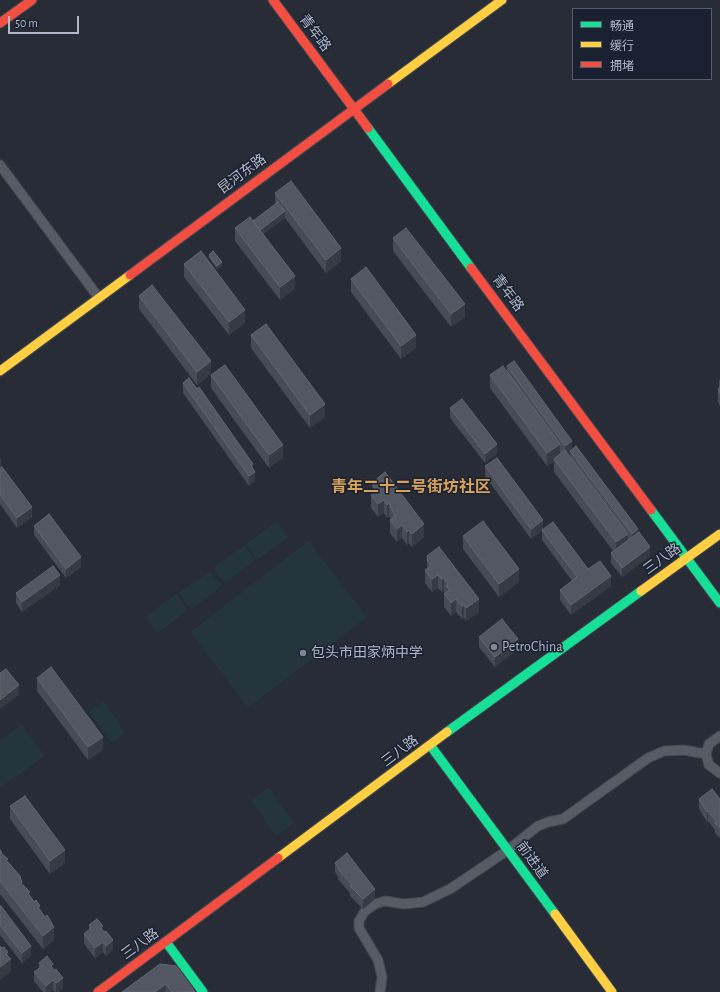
<!DOCTYPE html>
<html>
<head>
<meta charset="utf-8">
<style>
	body { margin:0 }
	#map { position:relative; width:720px; height:992px; overflow:hidden; background:#272c36; font-family:"Alegreya Sans","Noto Sans SC",sans-serif }
	canvas { display:block }
	.legend { position:absolute; left:572px; top:8px; width:140px; height:72px; box-sizing:border-box; background:#1a2131; border:1px solid #565d6d; margin:0; padding:5px 7px; list-style:none; font-size:12px; color:#b0b7c8 }
	.legend li { display:flex; align-items:center; gap:8px; height:20px }
	.legend b { width:20px; border:1px solid #565d6d }
	.scale { position:absolute; left:8px; top:16px; width:71px; height:18px; box-sizing:border-box; border:2px solid #b0b7c8; border-top:0; padding-left:5px; font-size:12px; line-height:14px; white-space:nowrap; color:#b0b7c8; -webkit-text-stroke:3px #1a2131; paint-order:stroke }
</style>
</head>
<body>
<div id="map">
<canvas width="720" height="992"></canvas>
<ul class="legend">
<li><b style="height:5px;background:#16e098"></b>畅通</li>
<li><b style="height:5px;background:#ffcf43"></b>缓行</li>
<li><b style="height:5px;background:#f24e42"></b>拥堵</li>
</ul>
<div class="scale">50 m</div>
</div>
<script>
const ctx = document.querySelector('canvas').getContext('2d');
ctx.lineJoin = 'round';
function paint(path, color) {
  ctx.fillStyle = color;
  ctx.fill(path, 'evenodd');
}
function poly(rows) {
  const path = new Path2D();
  for (const r of rows) {
    path.moveTo(r[0], r[1]);
    for (let i = 2; i < r.length; i += 2) path.lineTo(r[i], r[i + 1]);
  }
  return path;
}
function strokePath(path, color, width, dash) {
  ctx.strokeStyle = color;
  ctx.lineWidth = width;
  ctx.lineCap = dash ? 'butt' : 'round';
  ctx.setLineDash(dash || []);
  ctx.stroke(path);
}
function write(font, color, halo, rows, align = 'center') {
  ctx.font = font + ' "Alegreya Sans","Noto Sans SC",sans-serif';
  ctx.lineWidth = 3;
  ctx.setLineDash([]);
  ctx.textBaseline = 'middle';
  ctx.strokeStyle = halo;
  ctx.fillStyle = color;
  for (const [text, x, y, turn = 0] of rows) {
    ctx.save();
    ctx.translate(x, y);
    ctx.rotate((+turn || 0) * Math.PI / 180);
    ctx.textAlign = isNaN(turn) ? turn : align;
    if (halo) ctx.strokeText(text, 0, 0);
    ctx.fillText(text, 0, 0);
    ctx.restore();
  }
}
paint(poly([
	[277,521,288,537,257,560,246,544],
	[309,541,367,617,248,708,190,632],
	[244,545,256,560,225,583,213,568],
	[210,571,222,586,191,609,179,593],
	[176,594,188,610,157,633,145,617],
	[104,701,125,733,111,743,89,711],
	[22,725,45,756,0,788,0,741],
	[269,787,294,823,276,836,251,800]
]), '#24363c');
const street = poly([
	[0,165,99,298],
	[720,736,709,744,706,754,709,765,720,773],
	[380,992,382,977,378,960,359,928,359,921,365,911,375,904,385,901,404,904,423,902,450,889,508,850,538,826,548,822,563,819,648,758,664,751,684,750,706,754]
]);
const fast = poly([
	[368,128,471,268],
	[651,510,720,603],
	[447,732,641,591],
	[430,745,555,914],
	[166,942,203,992]
]);
const slow = poly([
	[388,84,502,0],
	[0,371,130,275],
	[641,591,720,534],
	[278,858,447,732],
	[555,914,612,992]
]);
const jam = poly([
	[273,0,368,128],
	[0,23,32,0],
	[471,268,651,510],
	[130,275,388,84],
	[98,992,278,858]
]);
strokePath(street, '#43474f', 11);
strokePath(fast, '#43474f', 11);
strokePath(slow, '#43474f', 11);
strokePath(jam, '#43474f', 11);
strokePath(street, '#575b64', 9);
strokePath(fast, '#16e098', 9);
strokePath(slow, '#ffcf43', 9);
strokePath(jam, '#f24e42', 9);
paint(poly([
	[275,193,341,261,326,273,285,218,263,234,295,289,280,300,235,241,235,228,253,221,275,204],
	[393,238,465,317,451,327,393,251],
	[209,255,222,266,217,269,209,258],
	[184,264,245,323,229,335,184,277],
	[351,279,416,348,401,359,351,292],
	[139,296,211,374,197,385,139,309],
	[251,335,325,417,310,428,251,348],
	[507,366,638,533,650,556,622,577,611,563,611,553,613,551,554,472,554,462,547,466,490,388,490,375,507,371],
	[570,452,570,457,568,454],
	[211,375,283,458,269,468,211,388],
	[719,380,720,380,720,406,718,402,718,389,719,387],
	[183,383,255,481,249,486,183,393],
	[450,408,497,454,485,463,450,418],
	[485,466,543,529,588,569,611,586,571,615,560,600,560,590,572,581,542,540,542,531,531,539,485,476],
	[0,468,32,517,17,528,0,504],
	[373,482,424,537,412,547,409,543,407,545,402,538,397,542,390,533,390,520,391,519,389,516,387,518,384,513,378,517,371,508,371,495,372,494],
	[34,526,81,567,66,578,34,535],
	[463,536,519,582,499,597,463,549],
	[427,556,479,612,466,621,464,618,462,619,456,612,451,616,444,607,444,594,445,594,444,591,442,592,438,588,432,592,425,583,425,570,427,569],
	[60,585,22,612,16,603,16,593],
	[479,637,518,649,495,667,479,647],
	[37,678,103,750,88,760,37,691],
	[699,799,720,799,720,838,715,833,715,830,708,821,707,822,699,809],
	[10,806,65,863,50,874,10,819],
	[0,850,2,854,21,879,22,884,30,896,40,910,54,940,43,949,0,894],
	[335,863,375,899,363,909,350,896,350,893,338,879,338,877,335,872],
	[0,907,31,955,22,963,0,935],
	[89,925,103,931,113,950,106,956,103,952,95,958,84,944,84,934,89,930],
	[39,963,53,969,63,988,58,992,55,992,53,990,50,992,43,992,34,981,34,972,39,968],
	[160,964,195,992,122,992]
]), '#474b55');
paint(poly([
	[285,211,285,218,257,239,257,232],
	[341,248,341,261,326,273,326,260],
	[222,262,222,266,217,269,217,266],
	[295,276,295,289,280,300,280,287],
	[465,304,465,317,451,327,451,314],
	[245,310,245,323,229,335,229,322],
	[416,335,416,348,401,359,401,346],
	[211,361,211,374,197,385,197,372],
	[325,404,325,417,310,428,310,415],
	[572,441,572,451,570,451,570,452,565,456,565,446],
	[497,444,497,454,485,463,485,454],
	[560,444,560,457,554,459,554,462,547,466,547,453],
	[283,445,283,458,269,468,269,455],
	[1,457,1,467,0,468,0,458],
	[253,464,253,473,255,472,255,481,249,486,249,476,251,465],
	[384,500,384,513,378,517,378,504],
	[389,503,389,516,387,518,387,505],
	[32,507,32,517,17,528,17,518],
	[543,520,543,530,542,530,542,531,531,539,531,529],
	[424,524,424,537,412,547,412,534],
	[402,525,402,538,397,542,397,529],
	[638,529,638,539,632,544,632,534],
	[409,530,409,543,407,545,407,532],
	[628,534,628,547,616,555,616,542],
	[650,547,650,556,622,577,622,568],
	[81,557,81,567,66,578,66,569],
	[519,569,519,582,499,597,499,584],
	[60,575,60,585,22,612,22,602],
	[438,575,438,588,432,592,432,579],
	[611,576,611,586,571,615,571,605],
	[444,578,444,591,442,592,442,579],
	[456,599,456,612,451,616,451,603],
	[479,599,479,612,466,621,466,608],
	[464,605,464,618,462,619,462,606],
	[518,639,518,649,495,667,495,657],
	[19,685,19,695,0,709,0,700],
	[103,737,103,750,88,760,88,747],
	[708,811,708,821,707,822,707,812],
	[65,850,65,863,50,874,50,861],
	[375,889,375,899,363,909,363,899],
	[54,927,54,940,43,949,43,936],
	[113,940,113,950,106,956,106,946],
	[103,942,103,952,95,958,95,948],
	[31,946,31,955,22,963,22,953],
	[8,952,8,962,11,959,11,972,0,980,0,967,6,954],
	[63,978,63,988,58,992,56,992,56,983],
	[53,980,53,990,50,992,46,992,46,986],
	[166,984,166,992,155,992]
]), '#353a43');
const building = poly([
	[291,181,341,248,326,260,275,193,291,181],
	[278,202,285,211,260,230,253,221,278,202],
	[250,217,295,276,280,287,235,228,250,217],
	[406,228,465,304,451,314,393,238,406,228],
	[201,251,245,310,229,322,184,264,201,251],
	[213,251,222,262,217,266,209,255,213,251],
	[366,267,416,335,401,346,351,279,366,267],
	[152,285,211,361,197,372,139,296,152,285],
	[266,324,325,404,310,415,251,335,266,324],
	[514,361,572,441,565,446,507,366,514,361],
	[225,365,283,445,269,455,211,375,225,365],
	[503,366,560,444,547,453,490,375,503,366],
	[189,378,197,389,199,387,253,464,251,465,255,472,249,476,183,383,189,378],
	[720,387,720,393,718,389,720,387],
	[462,399,497,444,485,454,450,408,462,399],
	[576,446,638,529,632,534,570,451,576,446],
	[565,450,628,534,616,542,554,459,565,450],
	[497,458,543,520,531,529,485,466,497,458],
	[2,467,32,507,17,518,0,494,0,468,2,467],
	[385,472,424,524,412,534,409,530,407,532,402,525,397,529,390,520,395,516,389,503,387,505,384,500,378,504,371,495,377,491,372,485,374,484,373,482,385,472],
	[49,514,81,557,66,569,34,526,49,514],
	[483,521,519,569,499,584,463,536,483,521],
	[553,522,588,569,600,561,611,576,571,605,560,590,577,577,542,530,553,522],
	[639,532,650,547,622,568,611,553,639,532],
	[439,547,479,599,466,608,464,605,462,606,456,599,451,603,444,594,450,590,446,586,448,584,444,578,442,579,438,575,432,579,425,570,431,566,427,560,428,558,427,556,439,547],
	[53,566,60,575,22,602,16,593,53,566],
	[502,619,518,639,495,657,479,637,502,619],
	[51,667,103,737,88,747,37,678,51,667],
	[6,669,19,685,0,700,0,673,6,669],
	[712,789,720,799,720,828,715,823,717,822,708,811,707,812,699,799,712,789],
	[25,796,65,850,50,861,10,806,25,796],
	[0,850,2,852,1,853,8,859,6,860,21,877,20,878,22,881,21,883,30,892,28,893,34,902,36,900,40,906,38,907,45,917,47,915,54,927,43,936,0,881,0,850],
	[347,853,375,889,363,899,350,886,352,885,338,869,339,868,335,863,347,853],
	[1,906,31,946,22,953,0,925,0,907,1,906],
	[97,919,103,926,101,928,104,932,106,931,113,940,106,946,103,942,95,948,84,934,91,928,89,925,97,919],
	[0,946,2,948,4,947,8,952,6,954,11,959,0,967,0,946],
	[47,956,53,964,51,966,54,970,56,969,63,978,56,983,53,980,46,986,34,972,42,966,39,963,47,956],
	[160,964,176,966,195,992,172,992,166,984,155,992,122,992,160,964]
]);
paint(building, '#525761');
strokePath(building, '#616671', 1);
for (const [x, y, r, color] of [
	[494,647,4,"#808695"],
	[303,653,4,"#808695"]
]) {
  const dot = new Path2D();
  dot.arc(x, y, r, 0, 2 * Math.PI);
  ctx.fillStyle = color;
  ctx.fill(dot);
  strokePath(dot, '#1a2131', 1.5);
}
write('14px', '#b0b7c8', '#1a2131', [
	["青年路",315,33,53],
	["昆河东路",242,174,-37],
	["青年路",508,293,53],
	["三八路",662,559,-36],
	["三八路",400,751,-37],
	["前进道",532,860,54],
	["三八路",140,944,-36]
]);
write('14px', '#b0b7c8', '#1a2131', [
	["PetroChina",502,647],
	["包头市田家炳中学",311,653]
], 'left');
write('bold 16px', '#d9a25a', '#1a2131', [
	["青年二十二号街坊社区",411,487]
]);
</script>
</body>
</html>
